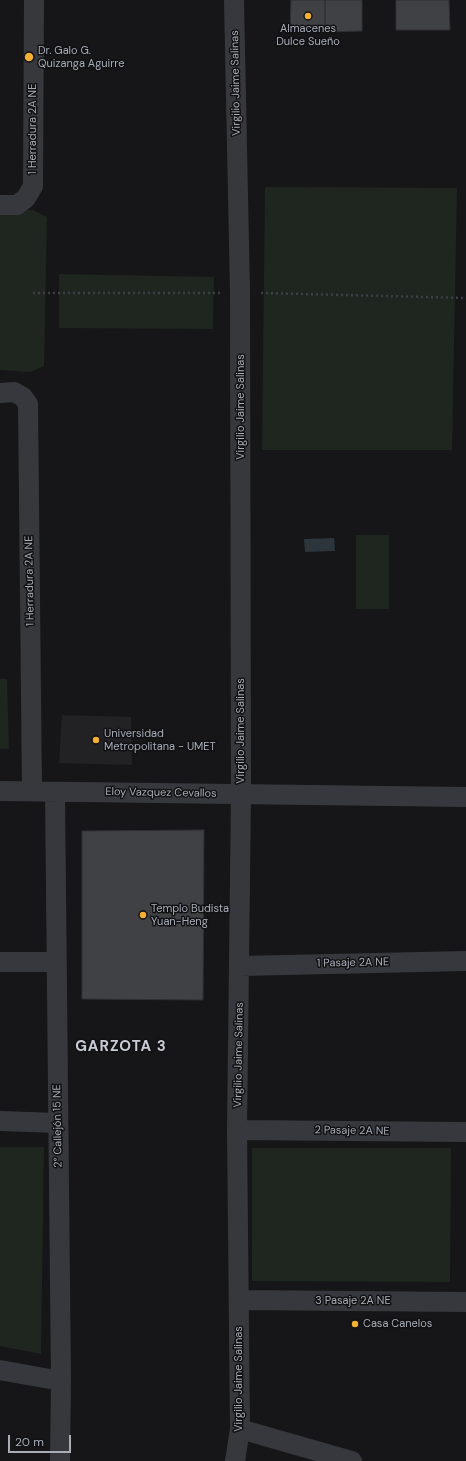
<!DOCTYPE html>
<html>
<head>
<meta charset="utf-8">
<style>
	body { margin:0 }
	#map { position:relative; width:466px; height:1461px; overflow:hidden; background:#161618; font-family:"DM Sans",sans-serif }
	canvas { display:block }
	.scale { position:absolute; left:8px; top:1435px; width:63px; height:18px; box-sizing:border-box; border:2px solid #a8adb8; border-top:0; padding-left:5px; font-size:12px; line-height:14px; white-space:nowrap; color:#a8adb8; -webkit-text-stroke:3px #111113; paint-order:stroke }
</style>
</head>
<body>
<div id="map">
<canvas width="466" height="1461"></canvas>
<div class="scale">20 m</div>
</div>
<script>
const ctx = document.querySelector('canvas').getContext('2d');
ctx.lineJoin = 'round';
function paint(path, color) {
  ctx.fillStyle = color;
  ctx.fill(path, 'evenodd');
}
function poly(rows) {
  const path = new Path2D();
  for (const r of rows) {
    path.moveTo(r[0], r[1]);
    for (let i = 2; i < r.length; i += 2) path.lineTo(r[i], r[i + 1]);
  }
  return path;
}
function strokePath(path, color, width, dash) {
  ctx.strokeStyle = color;
  ctx.lineWidth = width;
  ctx.lineCap = dash ? 'butt' : 'round';
  ctx.setLineDash(dash || []);
  ctx.stroke(path);
}
function write(font, color, halo, rows, align = 'center') {
  ctx.font = font + ' "DM Sans",sans-serif';
  ctx.lineWidth = 3;
  ctx.setLineDash([]);
  ctx.textBaseline = 'middle';
  ctx.strokeStyle = halo;
  ctx.fillStyle = color;
  for (const [text, x, y, turn = 0] of rows) {
    ctx.save();
    ctx.translate(x, y);
    ctx.rotate((+turn || 0) * Math.PI / 180);
    ctx.textAlign = isNaN(turn) ? turn : align;
    if (halo) ctx.strokeText(text, 0, 0);
    ctx.fillText(text, 0, 0);
    ctx.restore();
  }
}
paint(poly([
	[62,715,131,717,132,765,59,763]
]), '#222225');
paint(poly([
	[265,187,457,188,452,450,262,450],
	[0,210,33,210,47,217,44,366,30,372,0,370],
	[59,274,214,277,213,329,59,328],
	[356,535,389,535,389,609,356,609],
	[0,679,7,679,9,749,0,749],
	[0,1147,44,1147,41,1354,0,1346],
	[252,1148,451,1148,450,1282,252,1281]
]), '#1e261f');
paint(poly([
	[334,538,335,551,305,552,304,539]
]), '#2c353c');
const building = poly([
	[291,0,325,0,325,32,290,32,291,0],
	[325,0,362,0,362,31,325,32,325,0],
	[396,0,449,0,450,30,396,30,396,0],
	[204,830,203,1000,82,999,82,831,204,830]
]);
paint(building, '#404145');
strokePath(building, '#303034', 1);
strokePath(poly([
	[33,293,220,293],
	[261,293,466,298]
]), '#3d3f44', 2.5, [2, 3]);
strokePath(poly([
	[234,0,240,292,241,794,237,1130,240,1429,235,1461],
	[0,205,17,205,26,198,33,186,34,0],
	[0,393,14,392,23,397,28,404,32,791],
	[0,791,466,797],
	[55,792,61,1381,60,1461],
	[0,962,57,962],
	[240,966,466,961],
	[0,1121,58,1123],
	[237,1130,466,1132],
	[239,1300,466,1302],
	[0,1370,61,1381],
	[240,1429,352,1461]
]), '#37383d', 20);
for (const [x, y, r, color] of [
	[308,16,4,"#f2b134"],
	[29,57,5,"#f2b134"],
	[96,740,4,"#f2b134"],
	[143,915,4,"#f2b134"],
	[355,1324,4,"#f2b134"]
]) {
  const dot = new Path2D();
  dot.arc(x, y, r, 0, 2 * Math.PI);
  ctx.fillStyle = color;
  ctx.fill(dot);
  strokePath(dot, '#111113', 1.5);
}
write('11px', '#a8adb8', '#111113', [
	["Almacenes",308,29,"center"],
	["Dulce Sueño",308,42,"center"],
	["Dr. Galo G.",38,51],
	["Quizanga Aguirre",38,64],
	["Universidad",104,734],
	["Metropolitana - UMET",104,747],
	["Templo Budista",151,909],
	["Yuan-Heng",151,922],
	["Casa Canelos",363,1324]
], 'left');
write('11px', '#a8adb8', '#111113', [
	["Virgilio Jaime Salinas",236,83,-91],
	["1 Herradura 2A NE",33,129,-90],
	["Virgilio Jaime Salinas",241,407,-90],
	["1 Herradura 2A NE",30,581,-91],
	["Virgilio Jaime Salinas",241,731,-90],
	["Eloy Vazquez Cevallos",161,793,1],
	["1 Pasaje 2A NE",353,963,-1],
	["Virgilio Jaime Salinas",239,1055,-89],
	["2° Callejón 15 NE",58,1126,-91],
	["2 Pasaje 2A NE",352,1131,1],
	["3 Pasaje 2A NE",353,1301],
	["Virgilio Jaime Salinas",239,1379,-90]
]);
ctx.letterSpacing = '1px';
write('bold 15px', '#c9ccd4', '#111113', [
	["GARZOTA 3",121,1047]
]);
ctx.letterSpacing = '0px';
</script>
</body>
</html>
